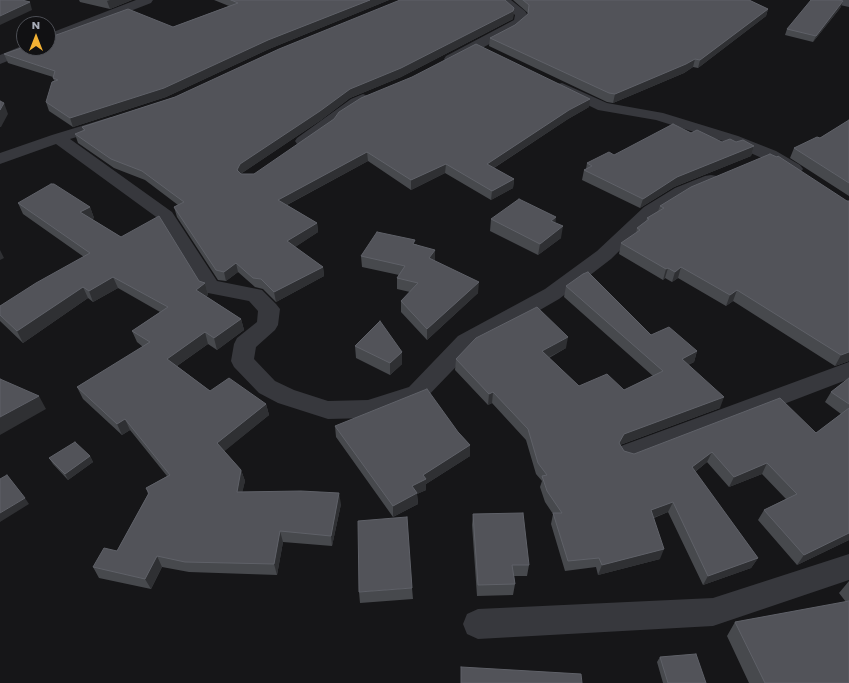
<!DOCTYPE html>
<html>
<head>
<meta charset="utf-8">
<style>
	body { margin:0 }
	#map { position:relative; width:849px; height:683px; overflow:hidden; background:#161618; font-family:Poppins,sans-serif }
	canvas { display:block }
	.north { position:absolute; left:16px; top:16px; width:40px; height:40px; box-sizing:border-box; background:#111113; border:1px solid #4d4f55; border-radius:50%; rotate:0deg; font-size:11px; font-weight:700; line-height:16px; text-align:center; color:#a8adb8 }
	.north::after { content:''; display:block; margin:auto; width:14px; height:18px; background:#f2b134; clip-path:polygon(50% 0,100% 100%,50% 72%,0 100%) }
</style>
</head>
<body>
<div id="map">
<canvas width="849" height="683"></canvas>
<div class="north">N</div>
</div>
<script>
const ctx = document.querySelector('canvas').getContext('2d');
ctx.lineJoin = 'round';
function poly(rows) {
  const path = new Path2D();
  for (const r of rows) {
    path.moveTo(r[0], r[1]);
    for (let i = 2; i < r.length; i += 2) path.lineTo(r[i], r[i + 1]);
  }
  return path;
}
function paint(path, color) {
  ctx.fillStyle = color;
  ctx.fill(path, 'evenodd');
}
function strokePath(path, color, width, dash) {
  ctx.strokeStyle = color;
  ctx.lineWidth = width;
  ctx.lineCap = dash ? 'butt' : 'round';
  ctx.setLineDash(dash || []);
  ctx.stroke(path);
}
paint(poly([
	[136,0,153,0,151,3,48,43,48,34,136,0],
	[498,0,511,0,525,11,527,14,525,25,456,62,446,62,444,59,446,56,514,20,515,15,498,0],
	[24,45,24,48,35,48,33,51,0,64,0,55,24,45],
	[562,83,607,103,663,113,738,136,776,151,800,165,803,169,800,173,794,174,788,173,764,159,726,142,656,120,598,110,557,90,555,87,557,84,562,83],
	[363,94,368,96,371,99,368,102,361,105,309,144,303,146,297,144,295,141,297,138,351,99,363,94],
	[111,117,117,119,119,122,117,125,70,139,172,212,217,281,262,290,276,304,280,309,278,325,275,330,256,347,254,359,275,381,294,390,328,401,368,400,409,387,458,336,545,289,597,251,644,207,675,188,705,176,711,175,717,176,720,180,717,184,687,196,656,215,611,259,559,299,474,348,425,399,368,418,328,419,278,403,259,393,234,367,231,361,234,344,237,338,257,322,258,311,249,301,203,292,159,219,56,144,0,164,0,153,52,135,111,117],
	[849,362,849,379,630,463,621,460,617,453,621,446,849,362],
	[849,554,849,580,713,626,478,639,467,634,463,624,467,614,478,609,713,598,849,554]
]), '#37383d');
paint(poly([
	[829,0,849,0,849,7,831,3,829,0]
]), '#45474d');
paint(poly([
	[79,0,132,0,110,9,80,2],
	[214,0,389,0,269,49,166,97,73,127,49,111,46,102,54,81,53,77,8,63,4,54,173,27,229,6],
	[513,0,749,0,768,9,766,16,698,68,693,67,684,73,613,103,607,102,489,46,490,38,515,25,528,15,528,13],
	[841,7,813,42,785,35,787,29],
	[514,8,513,19,401,77,350,98,321,120,242,173,241,174,254,174,589,107,568,119,494,168,514,179,513,188,491,200,445,173,411,190,368,161,287,205,317,223,318,232,295,247,323,267,324,276,276,302,263,289,255,287,238,272,226,281,218,280,177,217,174,207,178,205,145,180,114,168,78,143,75,134,83,130,82,127,175,97],
	[849,120,849,196,790,158,794,148,820,138],
	[691,133,722,142,736,142,754,146,751,156,674,187,640,208,582,180,584,170,586,169,587,163],
	[847,201,849,201,849,361,835,366,733,301,726,306,678,278,672,282,665,278,663,280,619,254,621,243,636,233,637,228,646,221,647,218,658,211,660,206],
	[18,203,90,207,94,218,92,219,121,237,199,281,205,283,208,295,206,296,241,319,244,330,217,350,208,344,177,366,210,391,266,404,269,415,224,451,241,470,245,481,242,492,341,504,332,546,283,542,277,575,189,572,162,567,151,589,99,578,93,567,117,551,148,494,146,488,167,476,130,430,122,435,83,399,77,387,143,347,137,342,132,331,160,312,118,288,93,302,88,298,23,343,0,321,0,306,84,257,23,214],
	[491,219,561,238,538,255,490,231],
	[416,244,435,261,478,293,427,340,401,312,401,301,410,292,397,289,397,278,399,275,362,267,361,256],
	[566,286,651,335,697,351,694,362,688,365,720,408,620,445,624,451,634,454,816,433,841,414,825,402,831,392,849,378,849,540,797,565,758,520,764,510,786,499,762,474,729,487,707,462,695,472,758,558,751,568,703,585,668,512,654,518,660,559,598,575,596,567,565,571,551,524,553,514,545,502,540,487,542,481,536,474,526,440,492,403,488,405,455,370,456,359,566,348,549,358,579,386,624,390,653,376,564,297],
	[355,346,402,352,402,364,390,375,356,358],
	[335,426,458,432,470,445,470,456,426,484,426,490,417,494,418,504,393,517,336,437],
	[90,456,93,462,68,480,53,464,49,458],
	[473,514,529,565,527,576,514,576,515,584,513,595,477,596,472,525],
	[849,581,849,683,749,683,727,636,735,622,846,602,839,593],
	[412,588,413,599,360,603,359,592],
	[660,657,706,683,663,683,657,662]
]), '#47494d');
paint(poly([
	[110,0,132,0,110,9,107,1],
	[370,0,389,0,269,49,166,97,73,127,70,118],
	[843,1,841,7,813,42,816,36],
	[30,2,32,10,0,25,0,16],
	[514,8,513,19,401,77,350,98,321,120,242,173,239,179,237,170,240,164,350,89],
	[768,9,766,16,698,68,700,60],
	[695,59,693,67,684,73,613,103,615,94],
	[590,99,589,107,568,119,486,173,487,164,569,110],
	[4,103,8,114,1,127,0,127,0,110],
	[754,146,751,156,674,187,640,208,643,199,677,177],
	[367,152,368,161,279,209,278,200],
	[446,164,445,173,411,190,411,180],
	[514,179,513,188,491,200,492,191],
	[90,207,94,218,84,223,80,212],
	[556,217,555,229,551,221],
	[317,223,318,232,289,251,287,241],
	[563,226,561,238,538,255,540,244],
	[0,250,4,258,0,260],
	[435,250,435,261,429,269,429,258],
	[236,263,238,272,226,281,224,272],
	[323,267,324,276,276,302,274,292],
	[681,267,678,278,672,282,675,272],
	[668,268,665,278,663,280,666,269],
	[113,277,118,288,93,302,89,291],
	[479,282,478,293,427,340,427,329],
	[205,283,208,295,199,301,196,290],
	[83,287,88,298,23,343,17,331],
	[737,290,733,301,726,306,730,295],
	[241,319,244,330,217,350,214,338],
	[205,332,208,344,171,370,167,359],
	[568,337,566,348,540,362,542,351],
	[697,351,694,362,678,370,682,359],
	[402,352,402,364,390,375,390,363],
	[849,352,849,361,835,366,841,355],
	[493,392,492,403,488,405,489,394],
	[39,396,46,409,0,435,0,417],
	[724,397,720,408,620,445,616,454,619,443,624,434],
	[266,404,269,415,221,454,217,443],
	[125,419,130,430,122,435,117,424],
	[470,445,470,456,426,484,426,490,417,494,418,504,393,517,393,506,423,475],
	[712,452,707,462,687,478,692,467],
	[90,456,93,462,68,480,65,474],
	[767,463,762,474,729,487,734,477],
	[241,470,245,481,240,503,237,492],
	[339,493,341,504,332,546,331,536],
	[25,498,29,504,0,522,0,513],
	[673,502,668,512,647,520,651,510],
	[280,531,283,542,277,575,274,564],
	[849,533,849,540,797,565,804,555],
	[664,549,660,559,598,575,602,565],
	[157,556,162,567,151,589,145,579],
	[758,558,751,568,703,585,708,576]
]), '#2f3033');
const building = poly([
	[0,0,22,0,30,2,0,16,0,0],
	[231,0,370,0,268,40,164,88,70,118,46,102,52,82,58,80,53,78,55,71,4,54,24,47,24,48,48,48,48,38,128,9,173,27,238,3,231,0],
	[400,0,505,0,514,8,513,11,401,68,350,89,320,111,240,164,237,170,241,174,254,174,334,119,339,112,361,98,412,77,476,44,590,99,569,110,487,164,514,179,492,191,446,164,411,180,367,152,278,200,317,223,287,241,323,267,274,292,261,279,253,278,236,263,224,272,216,270,174,207,184,202,142,171,111,159,75,134,85,130,82,127,175,97,279,49,400,0],
	[523,0,749,0,768,9,700,60,695,59,686,64,615,94,609,93,490,38,515,25,528,14,529,5,523,0],
	[811,0,839,0,843,1,816,36,787,29,811,0],
	[0,101,4,103,0,110,0,101],
	[849,120,849,183,794,148,817,137,820,138,849,120],
	[673,124,691,133,697,130,722,142,730,139,736,142,743,140,754,146,677,177,643,199,584,170,592,166,587,163,609,152,614,155,673,124],
	[770,154,777,157,778,156,847,201,849,201,849,352,841,355,737,290,730,295,681,267,675,272,668,268,666,269,621,243,640,230,637,228,649,219,647,218,664,208,660,206,691,187,770,154],
	[51,184,54,184,90,207,80,212,121,237,159,216,199,281,205,283,196,290,241,319,214,338,205,332,167,359,210,391,229,378,266,404,217,443,241,470,237,492,301,491,339,493,331,536,280,531,274,564,185,562,157,556,145,579,93,567,104,548,117,551,149,493,146,488,170,475,125,419,117,424,77,387,150,342,132,331,168,307,113,277,89,291,83,287,17,331,0,315,0,306,36,283,90,253,18,203,51,184],
	[519,199,556,217,551,221,563,226,540,244,491,219,519,199],
	[377,232,415,240,413,244,435,250,429,258,479,282,427,329,401,301,418,283,397,278,405,266,361,256,377,232],
	[588,272,651,335,669,327,697,351,682,359,724,397,624,434,619,443,624,451,634,454,780,398,816,433,849,408,849,533,804,555,764,510,797,494,767,463,734,477,712,452,692,467,758,558,708,576,673,502,651,510,664,549,602,565,599,558,568,561,553,513,562,513,547,491,542,476,547,475,538,463,528,429,493,392,489,394,456,359,476,338,537,307,568,337,542,351,579,386,607,374,624,390,663,371,566,286,583,274,588,272],
	[380,321,402,352,390,363,355,346,380,321],
	[849,378,849,404,831,392,849,378],
	[0,379,39,396,0,417,0,379],
	[427,389,458,432,470,445,423,475,426,479,412,486,417,493,393,506,335,426,427,389],
	[75,442,90,456,65,474,49,458,75,442],
	[7,475,25,498,0,513,0,479,7,475],
	[523,513,529,565,512,565,515,584,478,585,473,514,523,513],
	[407,517,412,588,359,592,358,521,407,517],
	[849,601,849,683,765,683,735,622,849,601],
	[696,654,706,683,668,683,660,657,696,654],
	[461,667,581,674,582,683,461,683,461,667]
]);
paint(building, '#525359');
strokePath(building, '#5f6168', 1);
</script>
</body>
</html>
